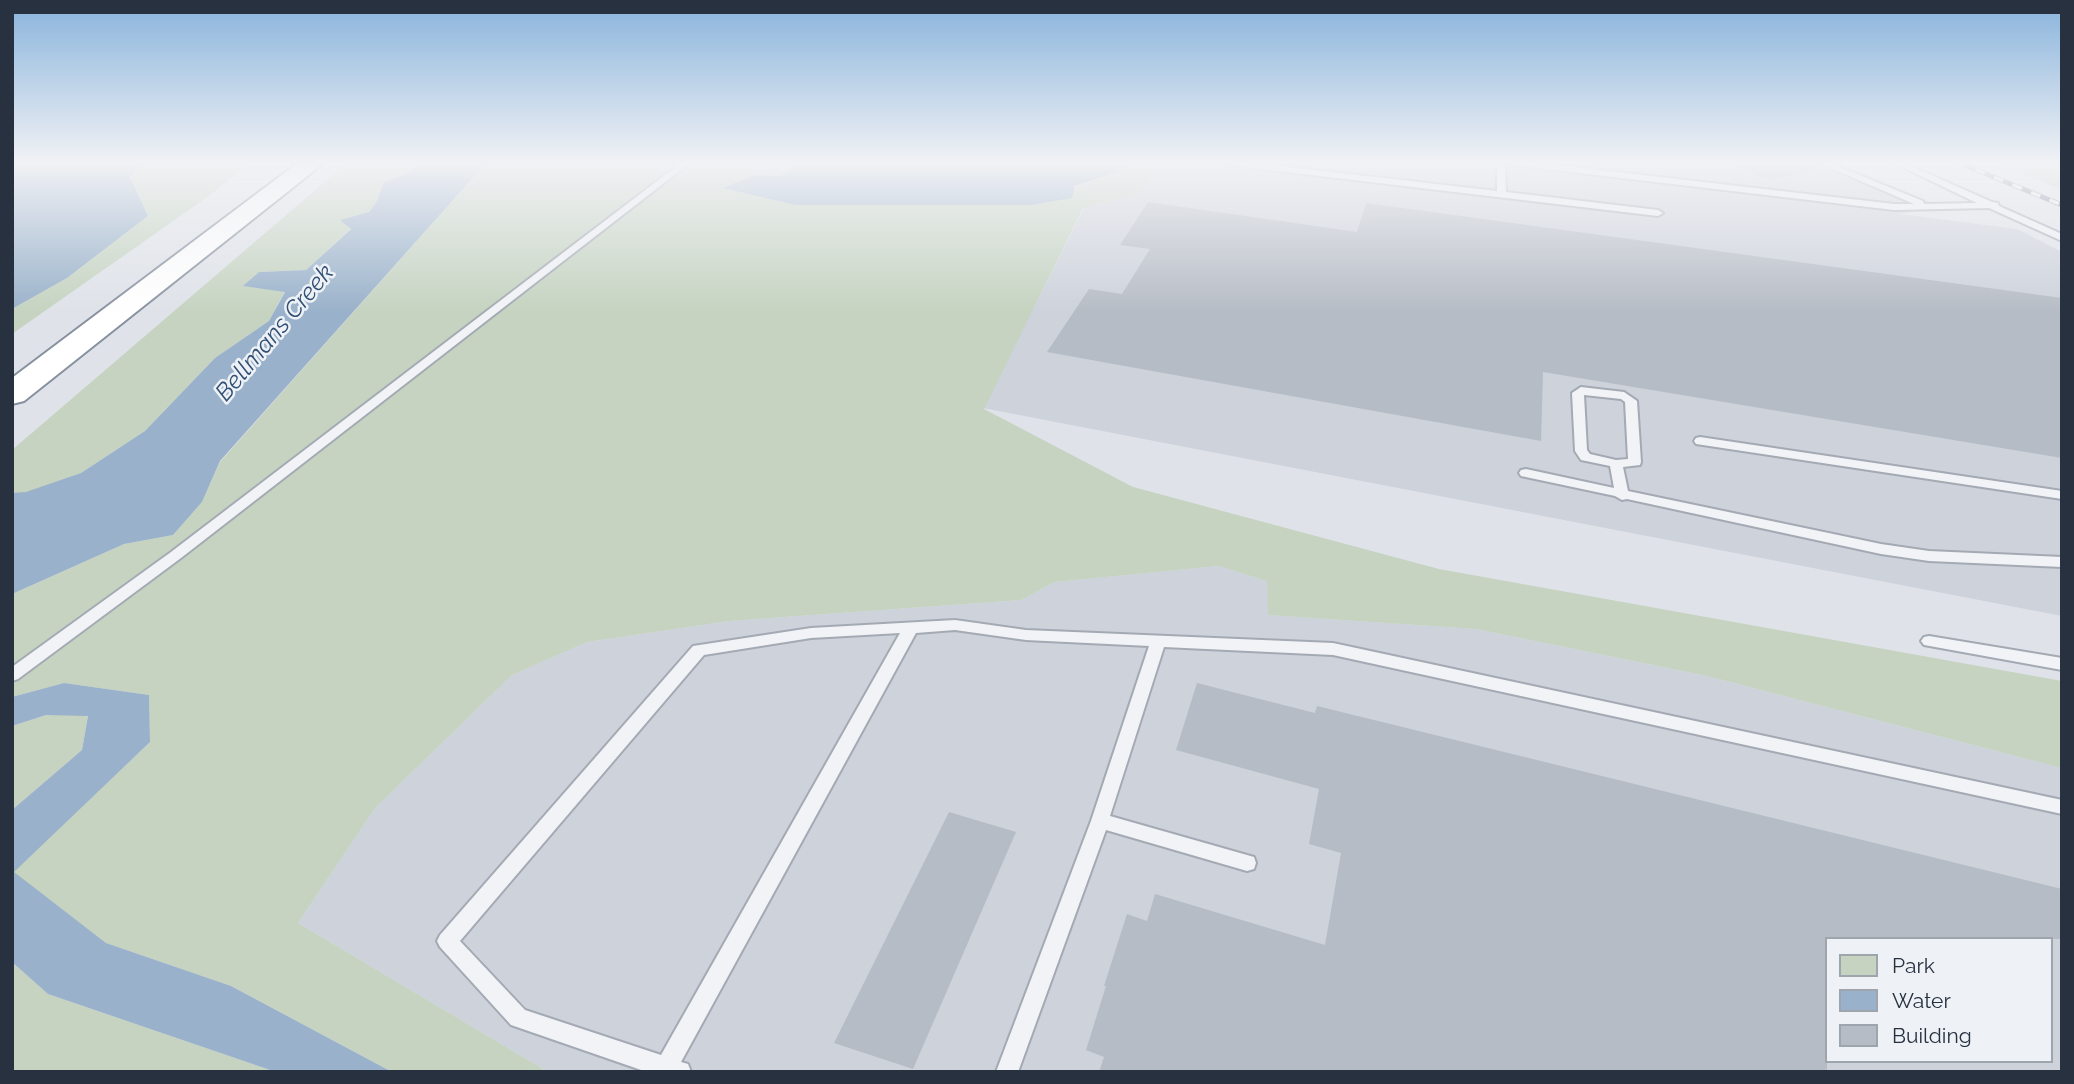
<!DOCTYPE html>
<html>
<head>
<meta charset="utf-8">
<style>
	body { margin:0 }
	#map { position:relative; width:2074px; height:1084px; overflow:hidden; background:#dfe3e9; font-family:Raleway,sans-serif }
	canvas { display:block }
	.frame { position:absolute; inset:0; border:14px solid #273140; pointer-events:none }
	.legend { position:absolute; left:1825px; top:937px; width:228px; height:126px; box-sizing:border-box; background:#eef2f6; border:2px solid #9ea5ad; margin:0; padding:9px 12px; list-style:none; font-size:21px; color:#273140 }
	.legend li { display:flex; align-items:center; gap:14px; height:35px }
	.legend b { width:35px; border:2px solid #9ea5ad }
</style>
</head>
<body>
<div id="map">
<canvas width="2074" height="1084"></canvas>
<div class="frame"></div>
<ul class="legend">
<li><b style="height:19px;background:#c5d3c0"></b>Park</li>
<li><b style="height:19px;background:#99b1ca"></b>Water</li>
<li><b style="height:19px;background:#b6bcc5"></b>Building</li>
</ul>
</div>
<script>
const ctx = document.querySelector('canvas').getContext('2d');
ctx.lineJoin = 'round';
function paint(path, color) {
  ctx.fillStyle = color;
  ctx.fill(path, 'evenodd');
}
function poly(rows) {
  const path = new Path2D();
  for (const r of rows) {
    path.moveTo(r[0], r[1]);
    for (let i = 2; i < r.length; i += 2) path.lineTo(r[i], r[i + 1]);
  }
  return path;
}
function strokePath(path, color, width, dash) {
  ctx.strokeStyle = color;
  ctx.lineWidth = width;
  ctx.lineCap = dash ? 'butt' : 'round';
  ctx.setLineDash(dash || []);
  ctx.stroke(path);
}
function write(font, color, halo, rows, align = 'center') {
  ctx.font = font + ' Raleway,sans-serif';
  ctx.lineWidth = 5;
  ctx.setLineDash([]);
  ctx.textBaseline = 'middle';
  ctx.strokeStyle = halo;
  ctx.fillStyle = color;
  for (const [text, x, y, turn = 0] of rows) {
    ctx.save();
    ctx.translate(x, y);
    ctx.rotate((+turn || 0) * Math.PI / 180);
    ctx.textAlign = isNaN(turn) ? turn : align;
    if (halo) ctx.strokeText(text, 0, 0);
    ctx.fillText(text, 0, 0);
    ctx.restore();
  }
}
paint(poly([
	[1163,162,1837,162,1942,207,1900,214,2017,229,2062,252,2062,616,983,408,1084,208,1141,193],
	[1218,566,1267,581,1269,615,1476,629,1707,676,2062,768,2062,1072,548,1072,298,923,375,808,512,675,587,642,729,621,1021,600,1055,582],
	[1827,939,2051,939,2051,1061,1827,1061]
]), '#cdd2db');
paint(poly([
	[145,162,252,162,206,198,12,334,12,309,67,278,148,216,130,177],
	[348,162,420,162,409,172,384,182,377,201,369,212,341,220,351,228,306,270,259,272,244,286,285,291,269,321,215,358,145,431,81,473,26,493,12,493,12,450],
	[487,162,798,162,781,177,754,175,724,188,796,205,1033,205,1071,198,1075,187,1119,172,1134,162,1163,162,1141,193,1083,208,984,409,1133,487,1439,569,2062,681,2062,768,1707,676,1476,629,1268,615,1267,581,1218,566,1055,582,1021,600,729,621,587,642,512,675,375,808,298,923,548,1072,392,1072,231,986,106,943,13,872,150,742,149,695,64,683,12,697,12,594,124,544,173,535,202,502,220,462],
	[1994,162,2062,162,2062,190],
	[46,715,88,715,82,750,12,810,12,726],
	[12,962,48,994,276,1072,12,1072]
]), '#c5d3c0');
paint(poly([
	[12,162,144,162,130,177,148,216,67,278,12,309],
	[420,162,487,162,220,461,202,502,173,535,124,544,12,594,12,493,26,492,81,473,145,431,215,358,269,321,285,292,243,286,259,272,306,270,351,229,340,220,369,212,377,201,384,182,409,172],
	[798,162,1134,162,1119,172,1075,186,1072,198,1033,205,795,205,723,188,754,175,781,176],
	[64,683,149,695,150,742,14,872,106,943,231,986,392,1072,276,1072,48,994,12,962,12,810,82,750,88,716,46,715,12,726,12,697]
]), '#99b1ca');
paint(poly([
	[1726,162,1815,162,1816,170,1768,180],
	[1148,202,1357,232,1366,203,2062,298,2062,458,1543,372,1541,441,1047,352,1089,289,1122,294,1150,249,1120,245],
	[1197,683,1315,713,1317,706,2062,889,2062,939,1827,939,1827,1072,1099,1072,1104,1057,1086,1050,1106,986,1104,986,1127,914,1147,921,1155,894,1325,945,1341,853,1309,844,1319,789,1176,750],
	[949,812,1016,832,913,1069,834,1043]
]), '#b6bcc5');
const lane = poly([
	[682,162,691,162,181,558,18,679,12,681,12,667,171,552,682,162],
	[1223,162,1245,162,1497,191,1497,162,1505,162,1506,192,1658,210,1663,213,1658,216,1227,165,1223,162],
	[1507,162,1529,162,1894,204,1914,204,1817,162,1827,162,1923,201,1924,204,1977,203,1892,162,1902,162,1992,202,1998,203,1999,206,2062,234,2062,241,1989,208,1894,210,1511,165,1507,162],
	[1581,387,1624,392,1637,401,1641,462,1640,465,1623,467,1628,491,1881,544,1929,551,2062,557,2062,567,1929,561,1881,554,1627,499,1622,500,1615,496,1521,476,1519,473,1521,470,1526,469,1614,488,1610,466,1581,460,1575,451,1572,393,1581,387],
	[1584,395,1621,399,1625,402,1628,459,1616,460,1590,454,1587,450,1584,395],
	[1700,437,2062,491,2062,499,1696,444,1694,441,1696,438,1700,437],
	[955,620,1026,630,1333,643,2062,800,2062,814,1333,655,1164,647,1110,816,1247,855,1254,857,1256,863,1254,869,1247,871,1106,830,1018,1072,996,1072,1091,821,1149,646,1026,640,955,630,916,633,681,1062,688,1064,691,1072,647,1072,511,1025,440,947,437,941,440,935,693,646,811,628,955,620],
	[900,633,661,1055,525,1010,460,941,704,655,811,638,900,633],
	[1929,636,2062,658,2062,670,1924,645,1921,641,1924,637,1929,636]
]);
const highway = poly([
	[299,162,325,162,24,401,12,404,12,378,299,162]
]);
strokePath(lane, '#a4aab3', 4);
strokePath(highway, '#86909f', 4);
paint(lane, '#f2f3f7');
paint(highway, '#fff');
const rail = poly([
	[1957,162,2062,205]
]);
strokePath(rail, '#788292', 5);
strokePath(rail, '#eef2f6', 3.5, [10]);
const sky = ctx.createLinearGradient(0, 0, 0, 313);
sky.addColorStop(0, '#88b3dc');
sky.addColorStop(0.52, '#f1f2f5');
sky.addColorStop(1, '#f1f2f500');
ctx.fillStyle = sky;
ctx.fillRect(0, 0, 2074, 313);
write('italic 24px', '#315075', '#eef2f6', [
	["Bellmans Creek",275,333,-50]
]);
</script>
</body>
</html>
